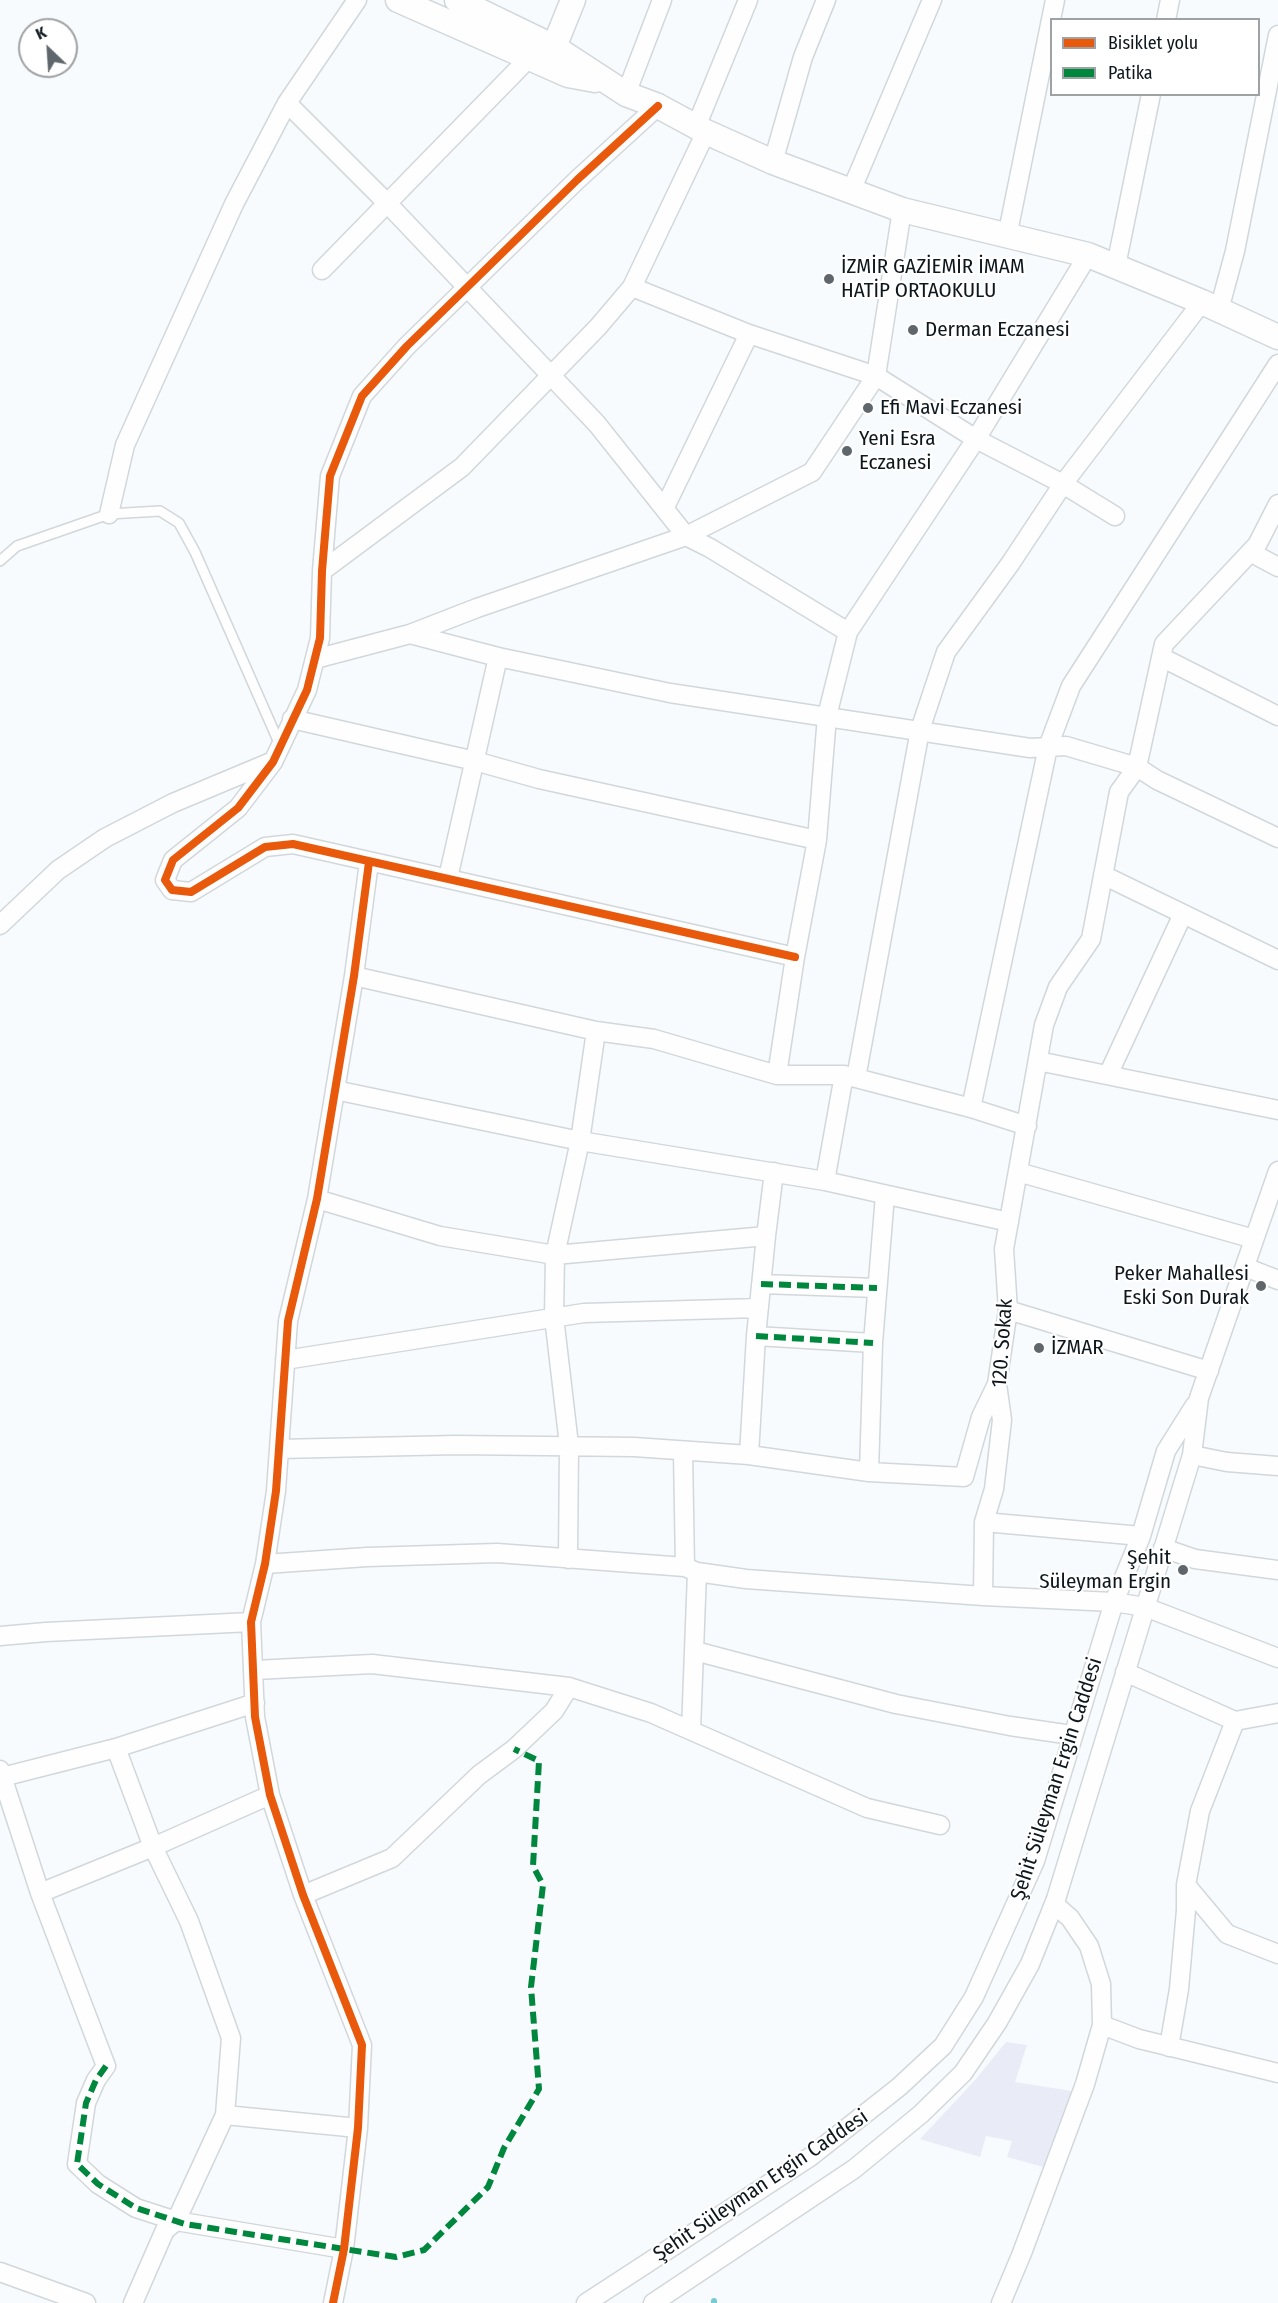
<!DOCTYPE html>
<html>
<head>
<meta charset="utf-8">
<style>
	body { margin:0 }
	#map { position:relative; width:1278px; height:2303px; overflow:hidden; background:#f8fbfd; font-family:"Fira Sans Condensed",sans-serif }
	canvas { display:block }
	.legend { position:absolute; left:1050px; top:18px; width:210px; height:78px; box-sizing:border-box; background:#fff; border:2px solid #9fa2a5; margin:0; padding:8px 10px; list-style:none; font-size:18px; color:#0e171e }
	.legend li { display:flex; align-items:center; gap:12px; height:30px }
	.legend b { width:30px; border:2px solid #9fa2a5 }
	.north { position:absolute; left:18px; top:18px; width:60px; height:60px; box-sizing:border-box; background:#fff; border:2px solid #9fa2a5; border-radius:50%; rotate:335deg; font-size:16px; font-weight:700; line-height:24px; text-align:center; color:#0e171e }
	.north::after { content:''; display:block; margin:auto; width:21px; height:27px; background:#60676c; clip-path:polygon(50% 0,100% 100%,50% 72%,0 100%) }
</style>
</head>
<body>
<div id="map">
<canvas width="1278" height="2303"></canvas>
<ul class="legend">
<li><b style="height:8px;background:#e8590c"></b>Bisiklet yolu</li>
<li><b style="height:8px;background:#00873e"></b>Patika</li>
</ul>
<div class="north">K</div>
</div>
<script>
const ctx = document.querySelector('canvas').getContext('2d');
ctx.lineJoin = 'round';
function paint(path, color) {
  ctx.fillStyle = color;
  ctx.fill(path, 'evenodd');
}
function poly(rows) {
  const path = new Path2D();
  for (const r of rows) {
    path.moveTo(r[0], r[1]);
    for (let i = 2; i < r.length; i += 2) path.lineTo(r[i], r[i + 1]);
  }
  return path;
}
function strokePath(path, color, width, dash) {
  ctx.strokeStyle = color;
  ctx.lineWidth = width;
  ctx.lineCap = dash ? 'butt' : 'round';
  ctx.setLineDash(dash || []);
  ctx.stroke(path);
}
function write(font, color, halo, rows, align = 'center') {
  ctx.font = font + ' "Fira Sans Condensed",sans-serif';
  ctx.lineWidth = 4.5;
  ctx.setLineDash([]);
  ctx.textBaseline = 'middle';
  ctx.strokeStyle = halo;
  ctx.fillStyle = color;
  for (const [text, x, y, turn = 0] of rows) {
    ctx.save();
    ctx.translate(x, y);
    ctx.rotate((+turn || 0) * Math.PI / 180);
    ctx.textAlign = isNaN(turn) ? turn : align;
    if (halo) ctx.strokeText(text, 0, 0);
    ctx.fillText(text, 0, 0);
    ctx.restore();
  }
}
paint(poly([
	[1006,2042,1027,2045,1015,2082,1078,2092,1047,2168,1007,2157,1012,2141,986,2136,980,2157,920,2139,976,2079]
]), '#e9ecf7');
strokePath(poly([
	[714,2303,714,2301]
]), '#77cbd3', 6);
const lane = poly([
	[0,561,17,546,109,514,160,511,179,523,195,552,280,745]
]);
const street = poly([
	[1166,20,1170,0],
	[626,94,662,0],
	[287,103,387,203,597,424,686,536,710,548,848,632],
	[658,106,577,180,407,346,362,396,330,476,322,571,320,638,307,690,273,762,238,808,173,860,165,880,172,890,191,892,265,847,293,844,795,957],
	[696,127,748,0],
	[773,162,803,57,826,0],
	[851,191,932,0],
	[1007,237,1055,0],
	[1116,266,1151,94],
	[322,270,529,58],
	[632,287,749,334,876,376,976,439,1063,484,1115,516],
	[1219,310,1235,251,1278,35],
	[665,507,749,334],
	[109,514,125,445,234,204,287,103,357,0],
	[1250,552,1278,567],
	[322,571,462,467,598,327,632,287,706,132],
	[410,634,498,657,670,693,1030,748,1066,746,1137,767,1157,780,1278,838],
	[1161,657,1278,716],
	[315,659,410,634,477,608,686,536,812,472,876,376,902,210],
	[292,719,475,761,539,779,817,840],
	[1103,875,1278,960],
	[448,878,498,657],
	[0,925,58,870,105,838,173,803,271,762],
	[354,976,596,1031,654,1039,777,1075,844,1075,856,1078,971,1108,1027,1126],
	[1038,1061,1278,1110],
	[777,1075,795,957,817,840,827,716,848,632,976,439,1088,255],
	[1108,1075,1183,914],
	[856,1078,920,730,946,652,1010,564,1063,484,1202,302],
	[335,1090,580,1141,825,1181,1009,1222],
	[971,1108,1048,747,1071,686,1278,364],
	[1018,1172,1254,1239],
	[825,1181,844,1075],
	[317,1199,440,1236,555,1255,766,1236,774,1172],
	[1245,1267,1278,1280],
	[761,1284,877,1288],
	[1008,1310,1209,1371],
	[756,1336,873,1343],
	[285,1360,584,1313,759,1308],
	[279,1449,456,1445,634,1447,749,1455,869,1472,964,1477,981,1417,997,1384],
	[683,1452,685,1567],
	[749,1455,756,1336,766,1236],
	[1192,1455,1227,1462,1278,1466],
	[869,1472,873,1343,885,1195],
	[984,1522,1141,1536],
	[1163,1548,1195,1559,1278,1570],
	[568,1559,569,1445,554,1317,555,1255,580,1141,596,1031],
	[265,1564,367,1557,497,1553,685,1567,697,1572,746,1579,983,1596,1114,1602,1145,1607,1278,1658],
	[983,1596,984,1522,994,1489,1002,1420,997,1384,1008,1310,1004,1249,1044,1025,1058,987,1091,939,1119,792,1137,767,1164,644,1257,545,1278,504],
	[0,1636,46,1632,251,1622],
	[695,1651,896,1704,1010,1726,1072,1735],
	[255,1670,372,1664,569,1687,651,1713,867,1808,940,1825],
	[1125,1672,1235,1721],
	[691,1730,697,1572],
	[116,1748,153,1847,189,1921,231,2038,225,2115,176,2221,165,2230,133,2303],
	[0,1770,40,1893,106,2066,96,2080,86,2103,77,2164,98,2184,136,2208,176,2221,344,2249],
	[2,1777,116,1748,255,1703],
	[1186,1885,1227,1934,1278,1954],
	[40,1893,153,1847,270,1795],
	[303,1895,392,1858,479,1775,514,1749,554,1711,569,1687],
	[1102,2025,1139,2039,1278,2073],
	[1169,2047,1179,1989,1186,1910,1186,1885,1200,1811,1235,1721,1278,1713],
	[225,2115,358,2128],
	[0,2272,86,2303],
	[333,2303,344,2249,358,2128,362,2045,303,1895,270,1795,255,1717,251,1622,265,1564,276,1491,288,1321,317,1199,354,976,369,862],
	[586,2303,810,2157,899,2087,943,2046,974,1997,1035,1861,1114,1602,1141,1536,1166,1451,1195,1405],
	[653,2303,854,2169,921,2114,963,2073,997,2023,1030,1964,1056,1899,1192,1455,1199,1398,1278,1171],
	[1001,2303,1022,2253,1085,2084,1102,2025,1101,1984,1089,1946,1070,1918,1054,1904]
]);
const secondary = poly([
	[398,0,568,75,595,80],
	[457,0,554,47,626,94,658,106,706,132,773,162,902,210,1088,255,1202,302,1278,337],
	[554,47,573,0]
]);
strokePath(lane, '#d1d7db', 12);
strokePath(street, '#d1d7db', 21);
strokePath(secondary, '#d1d7db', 27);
strokePath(lane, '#fefeff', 9);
strokePath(street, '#fefeff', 18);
strokePath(secondary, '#fefeff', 24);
strokePath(poly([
	[761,1284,877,1288],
	[756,1336,873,1343],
	[106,2066,96,2080,86,2103,77,2164,98,2184,136,2208,185,2224,344,2249,396,2257,424,2250,488,2187,504,2148,539,2089,531,1987,543,1885,533,1866,539,1761,514,1749]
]), '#00873e', 6, [12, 6]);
strokePath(poly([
	[658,106,577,180,407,346,362,396,330,476,322,571,320,638,307,690,273,762,238,808,173,860,165,880,172,890,191,892,265,847,293,844,795,957],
	[333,2303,344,2249,358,2128,362,2045,303,1895,270,1795,255,1717,251,1622,265,1564,276,1491,288,1321,317,1199,354,976,369,862]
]), '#e8590c', 8);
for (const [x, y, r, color] of [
	[829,279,6,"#60676c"],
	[913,330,6,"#60676c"],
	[868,408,6,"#60676c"],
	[847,451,6,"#60676c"],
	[1261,1286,6,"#60676c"],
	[1039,1348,6,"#60676c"],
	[1183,1570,6,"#60676c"]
]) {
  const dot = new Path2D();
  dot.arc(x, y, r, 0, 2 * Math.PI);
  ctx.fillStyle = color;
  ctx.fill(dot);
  strokePath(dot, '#fff', 2);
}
write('21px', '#0e171e', '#fff', [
	["İZMİR GAZİEMİR İMAM",841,267],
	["HATİP ORTAOKULU",841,291],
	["Derman Eczanesi",925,330],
	["Efi Mavi Eczanesi",880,408],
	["Yeni Esra",859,439],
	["Eczanesi",859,463],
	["Peker Mahallesi",1249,1274,"right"],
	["Eski Son Durak",1249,1298,"right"],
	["İZMAR",1051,1348],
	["Şehit",1171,1558,"right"],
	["Süleyman Ergin",1171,1582,"right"]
], 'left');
write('21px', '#0e171e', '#fff', [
	["120. Sokak",1003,1343,-86],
	["Şehit Süleyman Ergin Caddesi",1057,1779,-72],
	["Şehit Süleyman Ergin Caddesi",761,2186,-34]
]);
</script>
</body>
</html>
